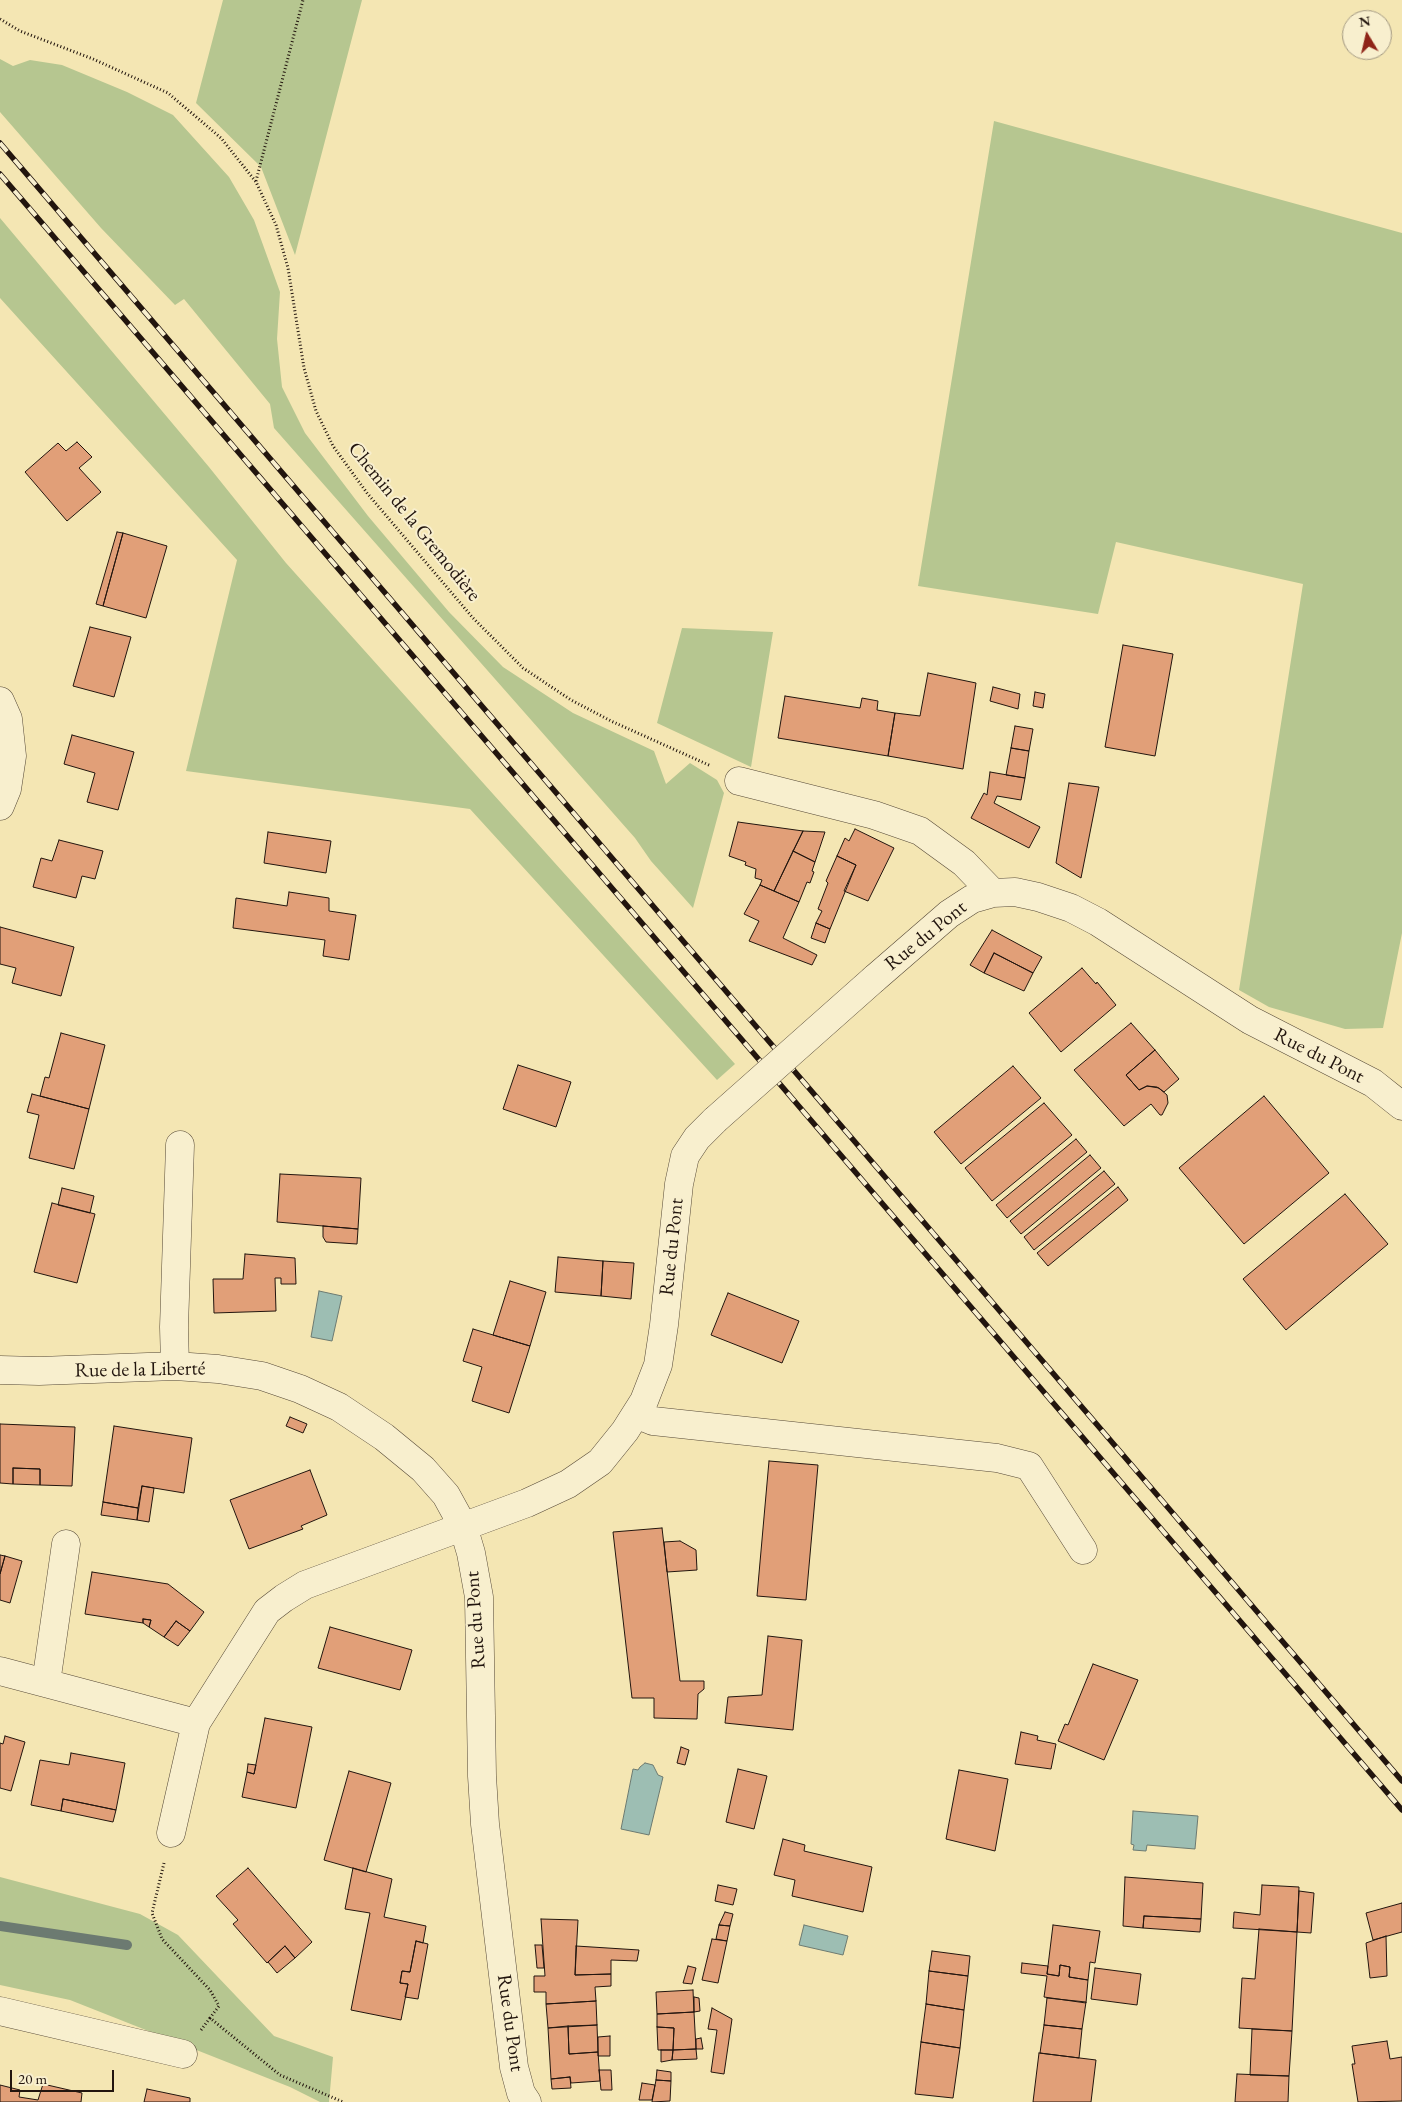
<!DOCTYPE html>
<html>
<head>
<meta charset="utf-8">
<style>
	body { margin:0 }
	#map { position:relative; width:1402px; height:2102px; overflow:hidden; background:#f4e6b3; font-family:"EB Garamond",serif }
	canvas { display:block }
	.north { position:absolute; left:1342px; top:10px; width:50px; height:50px; box-sizing:border-box; background:#f8efce; border:1px solid #a29881; border-radius:50%; rotate:351deg; font-size:14px; font-weight:700; line-height:20px; text-align:center; color:#22150e }
	.north::after { content:''; display:block; margin:auto; width:18px; height:22px; background:#8f2418; clip-path:polygon(50% 0,100% 100%,50% 72%,0 100%) }
	.scale { position:absolute; left:10px; top:2070px; width:104px; height:22px; box-sizing:border-box; border:2px solid #22150e; border-top:0; padding-left:6px; font-size:15px; line-height:18px; white-space:nowrap; color:#22150e; -webkit-text-stroke:4px #f8efce; paint-order:stroke }
</style>
</head>
<body>
<div id="map">
<canvas width="1402" height="2102"></canvas>
<div class="north">N</div>
<div class="scale">20 m</div>
</div>
<script>
const ctx = document.querySelector('canvas').getContext('2d');
ctx.lineJoin = 'round';
function paint(path, color) {
  ctx.fillStyle = color;
  ctx.fill(path, 'evenodd');
}
function poly(rows) {
  const path = new Path2D();
  for (const r of rows) {
    path.moveTo(r[0], r[1]);
    for (let i = 2; i < r.length; i += 2) path.lineTo(r[i], r[i + 1]);
  }
  return path;
}
function strokePath(path, color, width, dash) {
  ctx.strokeStyle = color;
  ctx.lineWidth = width;
  ctx.lineCap = dash ? 'butt' : 'round';
  ctx.setLineDash(dash || []);
  ctx.stroke(path);
}
function write(font, color, halo, rows, align = 'center') {
  ctx.font = font + ' "EB Garamond",serif';
  ctx.lineWidth = 4;
  ctx.setLineDash([]);
  ctx.textBaseline = 'middle';
  ctx.strokeStyle = halo;
  ctx.fillStyle = color;
  for (const [text, x, y, turn = 0] of rows) {
    ctx.save();
    ctx.translate(x, y);
    ctx.rotate((+turn || 0) * Math.PI / 180);
    ctx.textAlign = isNaN(turn) ? turn : align;
    if (halo) ctx.strokeText(text, 0, 0);
    ctx.fillText(text, 0, 0);
    ctx.restore();
  }
}
paint(poly([
	[223,0,362,0,295,255,261,167,196,103],
	[0,59,13,66,30,60,62,65,127,92,173,115,229,177,254,220,280,292,277,339,282,387,305,433,368,516,449,612,503,667,573,713,654,751,666,784,690,763,717,780,724,793,693,908,651,861,635,838,274,428,270,404,184,299,175,305,101,228,0,112],
	[994,121,1402,233,1402,933,1383,1028,1345,1029,1269,1007,1239,990,1303,584,1116,542,1098,614,918,586],
	[0,218,209,467,286,563,735,1064,717,1080,470,809,186,771,237,560,0,298],
	[682,628,773,632,751,767,657,723],
	[0,1877,140,1914,178,1935,274,2036,333,2057,329,2102,320,2102,290,2087,70,2000,0,1985]
]), '#b6c690');
const water = poly([
	[319,1291,342,1296,332,1341,311,1337,319,1291],
	[645,1763,653,1765,658,1775,663,1777,649,1835,621,1829,633,1769,638,1770,640,1767,645,1763],
	[1133,1811,1198,1816,1195,1849,1147,1845,1146,1851,1133,1850,1134,1845,1131,1844,1133,1811],
	[804,1925,848,1936,843,1955,799,1945,804,1925]
]);
paint(water, '#9dbeb3');
strokePath(water, '#6c7a71', 1);
strokePath(poly([
	[0,1926,127,1945]
]), '#6c7a71', 10);
const building = poly([
	[77,442,92,457,79,468,101,492,67,521,25,472,58,443,66,451,77,442],
	[117,532,123,533,103,606,96,604,117,532],
	[123,533,167,546,146,618,103,606,123,533],
	[90,627,131,637,114,697,73,686,90,627],
	[1123,645,1173,654,1155,756,1105,747,1123,645],
	[928,673,976,683,963,769,888,756,895,713,920,716,928,673],
	[993,687,1020,694,1018,709,990,701,993,687],
	[1035,692,1045,694,1043,708,1033,706,1035,692],
	[785,696,860,708,862,698,878,701,877,710,895,713,888,756,778,738,785,696],
	[1015,726,1033,729,1029,751,1011,748,1015,726],
	[72,735,134,752,118,810,87,802,95,773,64,764,72,735],
	[1011,748,1029,751,1025,778,1006,775,1011,748],
	[990,772,1025,778,1021,800,997,796,994,803,1040,827,1029,848,971,818,984,793,987,795,990,772],
	[1069,783,1099,787,1081,878,1056,863,1069,783],
	[738,822,803,831,774,891,760,885,762,880,755,878,756,869,745,865,746,862,729,856,738,822],
	[855,829,894,848,868,901,844,891,856,865,837,856,845,838,849,841,855,829],
	[803,831,825,832,815,862,793,851,803,831],
	[268,832,331,841,326,873,264,863,268,832],
	[59,840,103,851,95,879,82,876,76,898,33,887,41,858,52,861,59,840],
	[793,851,815,862,812,871,814,872,810,883,807,882,799,902,774,891,793,851],
	[837,856,856,865,830,929,816,923,822,911,818,909,828,883,826,881,837,856],
	[760,885,799,902,783,938,817,955,812,965,749,941,759,921,744,914,760,885],
	[289,892,329,898,329,911,356,915,349,960,323,956,325,940,233,928,236,898,287,906,289,892],
	[816,923,830,929,825,943,811,938,816,923],
	[0,927,74,947,61,996,12,983,16,968,0,964,0,927],
	[992,930,1042,957,1033,973,994,953,984,973,970,965,992,930],
	[994,953,1033,973,1024,991,984,973,994,953],
	[1082,968,1096,984,1097,982,1116,1005,1061,1052,1029,1013,1082,968],
	[1131,1023,1155,1050,1126,1075,1139,1090,1147,1086,1159,1088,1167,1095,1168,1103,1162,1115,1160,1115,1151,1104,1124,1126,1074,1070,1131,1023],
	[61,1033,105,1045,89,1109,40,1096,45,1077,49,1078,61,1033],
	[1155,1050,1179,1079,1164,1092,1157,1087,1147,1086,1139,1090,1126,1075,1155,1050],
	[518,1065,571,1082,556,1127,503,1109,518,1065],
	[1013,1066,1041,1098,961,1164,934,1132,1013,1066],
	[32,1094,89,1109,74,1169,29,1158,39,1115,27,1112,32,1094],
	[1264,1096,1329,1173,1244,1244,1179,1168,1264,1096],
	[1044,1103,1072,1135,992,1201,965,1168,1044,1103],
	[1076,1139,1087,1152,1007,1218,996,1205,1076,1139],
	[1090,1155,1101,1168,1021,1234,1010,1221,1090,1155],
	[1104,1171,1115,1184,1034,1250,1024,1237,1104,1171],
	[280,1174,361,1178,358,1229,277,1222,280,1174],
	[1118,1187,1128,1200,1048,1266,1037,1253,1118,1187],
	[62,1188,94,1196,90,1213,58,1205,62,1188],
	[1345,1194,1388,1244,1286,1330,1243,1279,1345,1194],
	[52,1203,95,1214,77,1283,34,1272,52,1203],
	[323,1226,358,1229,357,1244,326,1242,323,1237,323,1226],
	[245,1254,295,1258,296,1284,281,1284,281,1278,275,1278,276,1311,214,1313,213,1279,243,1279,245,1254],
	[558,1257,603,1261,601,1296,555,1292,558,1257],
	[603,1261,634,1263,631,1299,601,1296,603,1261],
	[510,1281,546,1292,530,1346,493,1335,510,1281],
	[728,1293,799,1321,782,1363,711,1335,728,1293],
	[473,1329,530,1346,509,1413,472,1401,482,1367,463,1361,473,1329],
	[290,1417,307,1424,303,1433,286,1426,290,1417],
	[0,1424,75,1427,72,1486,40,1485,40,1469,13,1468,13,1484,0,1483,0,1424],
	[114,1426,192,1438,184,1493,142,1486,138,1508,103,1502,114,1426],
	[769,1461,818,1465,806,1600,757,1596,769,1461],
	[13,1468,40,1469,40,1485,13,1484,13,1468],
	[310,1470,327,1515,301,1526,303,1529,249,1549,230,1500,310,1470],
	[142,1486,154,1488,149,1522,137,1520,142,1486],
	[103,1502,138,1508,137,1520,101,1515,103,1502],
	[662,1528,680,1681,704,1681,704,1689,698,1694,697,1719,654,1718,654,1698,632,1698,613,1532,662,1528],
	[680,1541,696,1550,697,1570,667,1572,664,1542,680,1541],
	[0,1555,5,1556,0,1574,0,1555],
	[5,1556,22,1561,10,1603,0,1600,0,1574,5,1556],
	[92,1572,168,1584,204,1612,190,1631,176,1621,164,1637,149,1627,151,1620,143,1619,143,1623,85,1614,92,1572],
	[143,1619,151,1620,149,1627,143,1623,143,1619],
	[176,1621,190,1631,178,1646,164,1637,176,1621],
	[330,1627,412,1650,400,1690,318,1668,330,1627],
	[768,1636,802,1640,793,1730,725,1723,728,1697,762,1695,768,1636],
	[1093,1664,1138,1680,1104,1760,1058,1741,1065,1724,1068,1725,1093,1664],
	[265,1718,312,1727,296,1808,242,1797,247,1772,254,1774,265,1718],
	[1021,1732,1038,1736,1037,1740,1056,1744,1051,1769,1015,1764,1021,1732],
	[5,1736,25,1742,11,1791,0,1788,0,1743,3,1744,5,1736],
	[681,1747,689,1750,685,1765,677,1763,681,1747],
	[71,1753,125,1763,116,1810,63,1799,61,1811,31,1805,40,1760,69,1765,71,1753],
	[248,1764,256,1765,254,1774,247,1772,248,1764],
	[738,1769,767,1776,754,1829,726,1822,738,1769],
	[959,1770,1008,1779,995,1851,946,1839,959,1770],
	[349,1771,391,1783,366,1872,324,1860,349,1771],
	[63,1799,116,1810,113,1822,61,1811,63,1799],
	[783,1839,805,1845,804,1851,872,1867,863,1912,792,1896,795,1880,774,1875,783,1839],
	[248,1868,312,1942,295,1958,285,1946,267,1963,233,1924,238,1920,216,1896,248,1868],
	[353,1868,392,1879,384,1917,426,1926,423,1943,416,1941,410,1972,402,1971,400,1983,408,1984,401,2020,351,2010,370,1913,345,1909,353,1868],
	[1125,1877,1203,1883,1201,1919,1144,1916,1143,1928,1123,1926,1125,1877],
	[718,1885,737,1889,733,1905,715,1901,718,1885],
	[1262,1885,1299,1887,1297,1932,1233,1928,1234,1912,1260,1915,1262,1885],
	[1299,1891,1314,1893,1311,1933,1297,1932,1299,1891],
	[1402,1903,1402,1932,1373,1940,1366,1913,1402,1903],
	[725,1912,733,1914,730,1926,719,1925,725,1912],
	[1144,1916,1201,1919,1200,1932,1143,1928,1144,1916],
	[541,1919,578,1920,575,1975,611,1974,611,1986,595,1987,596,2001,546,2004,546,1992,534,1992,534,1976,545,1976,541,1919],
	[719,1925,730,1926,727,1941,716,1939,719,1925],
	[1053,1925,1100,1931,1095,1963,1090,1962,1088,1980,1069,1977,1070,1967,1060,1965,1059,1976,1047,1974,1053,1925],
	[1259,1929,1297,1932,1292,2031,1239,2028,1242,1978,1255,1979,1259,1929],
	[1386,1936,1387,1976,1370,1978,1366,1943,1386,1936],
	[712,1939,727,1941,718,1983,702,1980,712,1939],
	[416,1941,428,1944,418,1999,405,1997,408,1984,400,1983,402,1971,410,1972,416,1941],
	[535,1945,542,1945,544,1968,537,1968,535,1945],
	[285,1946,295,1958,277,1973,268,1962,285,1946],
	[576,1946,639,1950,637,1961,611,1960,611,1974,575,1975,576,1946],
	[932,1951,970,1956,968,1976,929,1971,932,1951],
	[1022,1963,1048,1966,1047,1974,1059,1976,1060,1965,1070,1967,1069,1977,1088,1980,1086,2003,1044,1997,1047,1976,1021,1973,1022,1963],
	[688,1966,696,1968,692,1984,683,1983,688,1966],
	[1095,1968,1141,1974,1137,2005,1091,1999,1095,1968],
	[929,1971,968,1976,964,2010,926,2004,929,1971],
	[693,1990,694,2012,657,2014,656,1992,693,1990],
	[694,1997,699,1998,700,2011,694,2012,694,1997],
	[1047,1998,1086,2002,1082,2029,1044,2025,1047,1998],
	[596,2001,597,2025,548,2028,546,2004,596,2001],
	[926,2004,964,2010,960,2048,921,2042,926,2004],
	[712,2008,732,2019,724,2074,711,2072,717,2030,708,2029,712,2008],
	[694,2012,696,2049,673,2050,674,2028,657,2027,657,2014,694,2012],
	[597,2025,598,2052,569,2054,568,2026,597,2025],
	[1044,2025,1082,2029,1079,2058,1040,2053,1044,2025],
	[568,2026,569,2054,598,2052,600,2081,571,2083,570,2077,551,2079,548,2028,568,2026],
	[657,2027,674,2028,673,2050,658,2050,657,2027],
	[1252,2029,1292,2031,1289,2076,1250,2075,1252,2029],
	[610,2036,610,2056,598,2056,598,2037,610,2036],
	[701,2038,703,2049,696,2049,696,2039,701,2038],
	[1387,2041,1390,2059,1402,2057,1402,2101,1358,2102,1352,2064,1355,2064,1352,2046,1387,2041],
	[921,2042,960,2048,953,2098,915,2094,921,2042],
	[696,2049,697,2059,672,2060,673,2050,696,2049],
	[661,2050,673,2050,672,2060,661,2062,661,2050],
	[1039,2053,1096,2060,1091,2102,1033,2102,1039,2053],
	[599,2070,611,2070,612,2090,601,2090,599,2070],
	[657,2070,671,2072,671,2081,656,2080,657,2070],
	[1237,2074,1289,2076,1288,2102,1235,2102,1237,2074],
	[570,2077,571,2088,552,2089,551,2079,570,2077],
	[656,2080,671,2081,670,2101,652,2102,656,2080],
	[642,2083,655,2085,652,2100,639,2100,642,2083],
	[43,2084,82,2093,81,2102,0,2102,0,2085,20,2090,19,2097,38,2100,43,2084],
	[147,2089,190,2098,190,2102,144,2102,147,2089]
]);
paint(building, '#e19f78');
strokePath(building, '#22150e', 1);
const minor = poly([
	[0,701,8,719,12,756,7,789,0,806],
	[739,781,874,815,920,831,964,863,993,893],
	[874,979,949,914,972,899,993,893,1015,892,1038,897,1071,908,1098,922,1250,1020,1373,1083,1402,1106],
	[175,1366,174,1327,180,1145],
	[0,1370,39,1371,175,1366,218,1369,262,1376,300,1389,339,1407,384,1437,423,1469,446,1495,463,1526,471,1553,479,1597,482,1776,485,1824,514,2067,521,2093,527,2102],
	[636,1414,653,1421,997,1458,1029,1466,1083,1550],
	[0,1671,196,1723,267,1611,284,1598,305,1585,527,1503,568,1484,600,1462,625,1431,644,1401,658,1365,664,1325,679,1184,685,1156,697,1138,715,1120],
	[46,1683,66,1544],
	[171,1833,196,1723],
	[0,2011,183,2054]
]);
strokePath(minor, '#564937', 29);
strokePath(poly([
	[0,19,20,31,93,59,168,93,221,138,256,182,276,225,288,268,304,368,316,411,333,446,367,493,473,618,523,668,571,700,611,721,711,766],
	[256,181,303,0],
	[164,1863,152,1913,162,1939,210,1990,219,2006,210,2018,280,2075,343,2102],
	[201,2030,210,2018]
]), '#22150e', 3, [1, 2.5]);
strokePath(minor, '#f8efce', 28);
const rail = poly([
	[0,143,1402,1781],
	[0,174,1402,1810]
]);
strokePath(rail, '#22150e', 5.5);
strokePath(rail, '#f8efce', 4, [11]);
const minorBridge = poly([
	[715,1120,874,979]
]);
strokePath(minorBridge, '#564937', 29, []);
strokePath(minorBridge, '#f8efce', 28);
write('20px', '#22150e', '#f8efce', [
	["Chemin de la Gremodière",414,522,51],
	["Rue du Pont",926,936,-39],
	["Rue du Pont",1319,1056,27],
	["Rue du Pont",672,1247,-84],
	["Rue de la Liberté",140,1370,-1],
	["Rue du Pont",476,1620,-94],
	["Rue du Pont",510,2023,82]
]);
</script>
</body>
</html>
